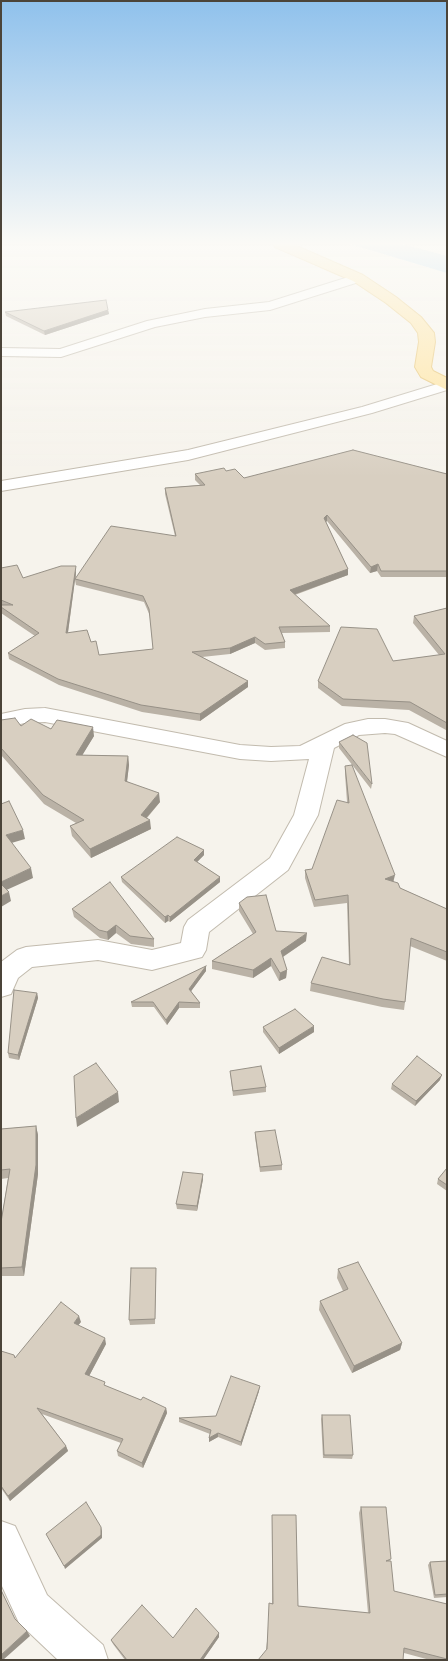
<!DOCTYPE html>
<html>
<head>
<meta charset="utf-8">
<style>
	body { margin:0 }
	#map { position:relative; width:448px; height:1661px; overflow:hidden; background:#f6f3ec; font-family:Raleway,sans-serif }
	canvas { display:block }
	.frame { position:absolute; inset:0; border:2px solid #4b4439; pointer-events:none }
</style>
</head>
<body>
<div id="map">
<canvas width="448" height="1661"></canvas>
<div class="frame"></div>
</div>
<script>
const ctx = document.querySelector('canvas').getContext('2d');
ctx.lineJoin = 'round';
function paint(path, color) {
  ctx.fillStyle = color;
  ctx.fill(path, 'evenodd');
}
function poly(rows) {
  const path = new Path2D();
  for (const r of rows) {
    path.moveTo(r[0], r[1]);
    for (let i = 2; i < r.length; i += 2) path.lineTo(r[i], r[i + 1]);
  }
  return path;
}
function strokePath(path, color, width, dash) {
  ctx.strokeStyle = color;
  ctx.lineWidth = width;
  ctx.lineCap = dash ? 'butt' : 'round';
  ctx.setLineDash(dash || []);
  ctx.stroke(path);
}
paint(poly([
	[350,244,402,244,447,256,447,273]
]), '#a9d4f2');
const street = poly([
	[358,274,364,278,362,281,270,310,205,317,155,327,61,357,1,356,1,348,60,349,147,321,205,309,269,302,358,274],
	[447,381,447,390,372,413,188,460,1,491,1,481,188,450,362,407,447,381],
	[45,708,240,745,271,747,300,746,345,724,368,719,385,719,408,723,447,741,447,757,395,734,385,733,359,735,334,748,318,815,288,870,209,932,206,950,202,957,152,970,98,960,32,967,18,978,11,994,1,997,1,962,17,950,26,947,98,940,152,950,181,943,184,927,188,920,270,858,294,815,309,759,271,761,240,759,45,722,25,723,1,728,1,714,25,709,45,708],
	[1,1521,15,1526,47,1595,103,1645,108,1660,58,1660,19,1623,1,1584,1,1521]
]);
const primary = poly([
	[273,244,292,244,363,275,396,297,421,317,434,333,435,342,431,367,433,371,447,378,447,390,421,377,415,367,419,342,418,333,411,323,386,303,353,281,275,247,273,244]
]);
strokePath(street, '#c2bbae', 2);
strokePath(primary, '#e6c16a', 2);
paint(street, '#fff');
paint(primary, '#ffe39c');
paint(poly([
	[108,310,109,314,45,335,6,316,5,312],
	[226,471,244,478,447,474,447,577,381,577,377,571,370,573,327,521,326,522,348,569,348,575,295,595,330,626,330,632,282,633,285,642,285,648,265,650,255,643,230,654,202,657,248,681,248,687,200,721,142,712,59,685,9,659,8,653,35,636,1,613,1,568,23,578,76,572,76,578,175,536,165,494,165,488,200,485,195,480,195,474],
	[75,580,76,585,144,602,150,616,153,649,99,655,91,642,68,633],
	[447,608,447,729,446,730,409,710,342,706,318,688,318,681,393,661,439,655,413,623,414,616],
	[1,720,21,726,51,729,94,736,82,755,128,756,129,765,127,781,160,802,147,818,151,829,91,858,72,836,70,826,76,823,44,804,1,755],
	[339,742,372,784,371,789,339,748],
	[345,766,394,882,400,888,447,909,447,961,410,946,405,1002,404,1010,382,1007,310,991,311,983,349,965,347,903,314,907,305,878,305,870,312,869,347,802,345,774],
	[204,850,204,855,197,862,220,877,220,882,170,922,168,921,165,923,122,882,121,877],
	[239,903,276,931,306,941,283,957,287,970,286,978,279,981,271,966,253,978,212,969,212,961,253,934,239,911],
	[72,909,154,939,154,947,131,944,116,933,108,940,100,938,74,917],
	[206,966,206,971,191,991,200,1003,200,1008,179,1008,167,1025,154,1007,132,1007,131,1002],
	[37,993,38,998,19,1060,9,1058,8,1053],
	[263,1027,314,1032,279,1054,263,1032],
	[230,1071,266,1087,266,1092,233,1096],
	[440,1080,415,1106,391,1089,392,1084],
	[36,1126,38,1135,38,1174,24,1276,1,1276,1,1222,8,1178,1,1179,1,1129],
	[255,1132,282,1165,282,1170,260,1172,255,1137],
	[447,1168,447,1191,437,1184,438,1179],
	[203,1174,203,1179,197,1211,177,1209,176,1204],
	[156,1268,155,1324,130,1325,129,1320],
	[338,1269,402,1343,400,1350,352,1373,319,1310,320,1301,343,1291,337,1278],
	[81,1322,78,1325,106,1344,89,1376,106,1386,141,1400,166,1408,167,1413,143,1468,118,1456,117,1451,121,1443,42,1414,66,1446,68,1451,10,1501,1,1488,1,1351,15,1358],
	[259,1391,241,1446,218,1437,209,1442,210,1434,179,1422,179,1418,216,1416],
	[322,1415,353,1455,352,1459,323,1458,321,1419],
	[361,1507,390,1561,394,1591,447,1659,446,1660,430,1660,404,1653,266,1649,272,1604,272,1515,298,1606,368,1613,359,1513],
	[447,1561,447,1597,434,1598,428,1565,430,1562],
	[219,1633,219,1637,203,1660,125,1660,113,1644,111,1640,173,1638]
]), '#bab2a6');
paint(poly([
	[108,310,109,314,45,335,44,331],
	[327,515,327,521,323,524,324,518],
	[378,564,377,571,370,573,371,567],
	[76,566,76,572,67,639,66,633],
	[348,569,348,575,290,596,290,590],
	[255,637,255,643,230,654,230,648],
	[248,681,248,687,200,721,200,714],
	[93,727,94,736,77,764,76,755],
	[128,756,129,765,126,790,125,781],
	[159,793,160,802,141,824,150,820,151,829,91,858,90,849,141,815],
	[23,830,25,839,8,844,6,835],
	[204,850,204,855,194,865,194,860],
	[31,868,33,878,2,892,1,882],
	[395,875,393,883,385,879],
	[220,877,220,882,170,922,170,917],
	[9,892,11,901,1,907,1,896],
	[168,915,168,921,165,923,165,917],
	[116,925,116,933,108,940,107,932],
	[307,933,306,941,281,958,281,951],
	[271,958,271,966,253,978,253,970],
	[206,966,206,971,189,994,189,989],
	[287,970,286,978,279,981,280,973],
	[37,993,38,998,19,1060,18,1055],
	[179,1002,179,1008,167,1025,166,1020],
	[314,1026,314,1032,279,1054,279,1048],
	[442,1075,440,1080,415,1106,416,1101],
	[118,1092,119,1102,77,1127,76,1118],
	[36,1126,38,1135,38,1174,24,1276,22,1267],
	[203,1174,203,1179,197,1211,197,1206],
	[79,1316,81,1322,75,1329,74,1323],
	[105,1338,106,1344,87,1380,85,1374],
	[402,1343,400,1350,352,1373,354,1366],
	[260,1386,259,1391,241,1446,241,1442],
	[166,1408,167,1413,143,1468,142,1463],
	[218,1433,218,1437,209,1442,209,1438],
	[66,1446,68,1451,10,1501,8,1496],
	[101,1527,102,1531,102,1538,65,1569,64,1566],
	[27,1631,30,1636,3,1660,1,1660,1,1655],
	[219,1633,219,1637,203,1660,200,1660]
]), '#979187');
const building = poly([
	[106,300,108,310,44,331,5,312,106,300],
	[353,450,447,474,447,571,381,571,378,564,371,567,327,515,324,518,348,569,290,590,330,626,279,627,285,642,265,644,255,637,230,648,192,652,248,681,200,714,141,705,58,679,8,653,39,633,1,607,1,605,13,605,1,600,1,568,17,565,23,578,61,566,76,566,66,633,87,630,91,642,96,641,99,655,153,649,149,609,143,596,75,579,111,526,176,536,165,488,205,485,195,474,224,468,226,471,235,469,244,478,353,450],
	[447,608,447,723,410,702,343,699,318,681,341,627,377,629,393,661,445,654,414,616,447,608],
	[15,718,21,726,31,719,51,729,57,720,93,727,76,755,128,756,125,781,159,793,141,815,150,820,90,849,70,826,84,820,43,795,1,748,1,720,15,718],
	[353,735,367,743,372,784,339,742,353,735],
	[352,765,395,875,385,879,398,883,400,888,447,909,447,952,411,938,405,1002,383,999,311,983,322,957,350,965,348,895,315,900,305,870,312,869,337,800,349,803,345,766,352,765],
	[9,801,23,830,6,835,31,868,1,882,1,804,9,801],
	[177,837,204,850,194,860,220,877,170,917,168,915,165,917,121,877,177,837],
	[110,882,154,939,130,936,116,925,107,932,99,930,72,909,110,882],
	[1,884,9,892,1,896,1,884],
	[266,895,276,931,307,933,281,951,287,970,280,973,271,958,253,970,212,961,256,932,239,903,247,897,266,895],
	[206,966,189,989,200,1003,179,1002,166,1020,153,1002,131,1002,206,966],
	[14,990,37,993,18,1055,8,1053,14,990],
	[295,1009,314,1026,279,1048,263,1027,295,1009],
	[417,1056,442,1075,416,1101,392,1084,417,1056],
	[96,1063,118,1092,76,1118,74,1076,96,1063],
	[261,1066,266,1087,233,1091,230,1071,261,1066],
	[36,1126,36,1165,22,1267,1,1268,1,1222,10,1169,1,1170,1,1129,36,1126],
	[275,1130,282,1165,260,1167,255,1132,275,1130],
	[447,1168,447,1185,438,1179,447,1168],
	[183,1172,203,1174,197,1206,176,1204,183,1172],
	[358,1262,402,1343,354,1366,320,1301,348,1289,338,1269,358,1262],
	[131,1268,156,1268,155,1319,129,1320,131,1268],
	[61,1302,79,1316,74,1323,105,1338,85,1374,105,1382,104,1385,141,1400,143,1397,166,1408,142,1463,117,1451,123,1439,37,1408,66,1446,8,1496,1,1486,1,1351,14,1355,15,1358,61,1302],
	[231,1376,260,1386,241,1442,218,1433,209,1438,211,1430,179,1418,216,1416,231,1376],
	[322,1415,350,1415,353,1455,324,1455,322,1415],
	[86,1502,101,1527,101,1535,64,1566,46,1534,86,1502],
	[361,1507,386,1507,391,1559,386,1561,391,1561,394,1591,447,1604,447,1659,404,1648,403,1660,258,1660,267,1649,269,1603,273,1604,272,1515,296,1515,298,1606,370,1613,361,1507],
	[447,1561,447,1594,435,1595,430,1562,447,1561],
	[1,1590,15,1619,27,1631,1,1655,1,1590],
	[142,1605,173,1638,196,1608,219,1633,200,1660,127,1660,111,1640,142,1605]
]);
paint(building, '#d8cfc1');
strokePath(building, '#979187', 1);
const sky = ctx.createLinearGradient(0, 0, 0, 477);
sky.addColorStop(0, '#8fc1ec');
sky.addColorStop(0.51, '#fbfaf6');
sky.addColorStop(1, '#fbfaf600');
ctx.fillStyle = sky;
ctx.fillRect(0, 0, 448, 477);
</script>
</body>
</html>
